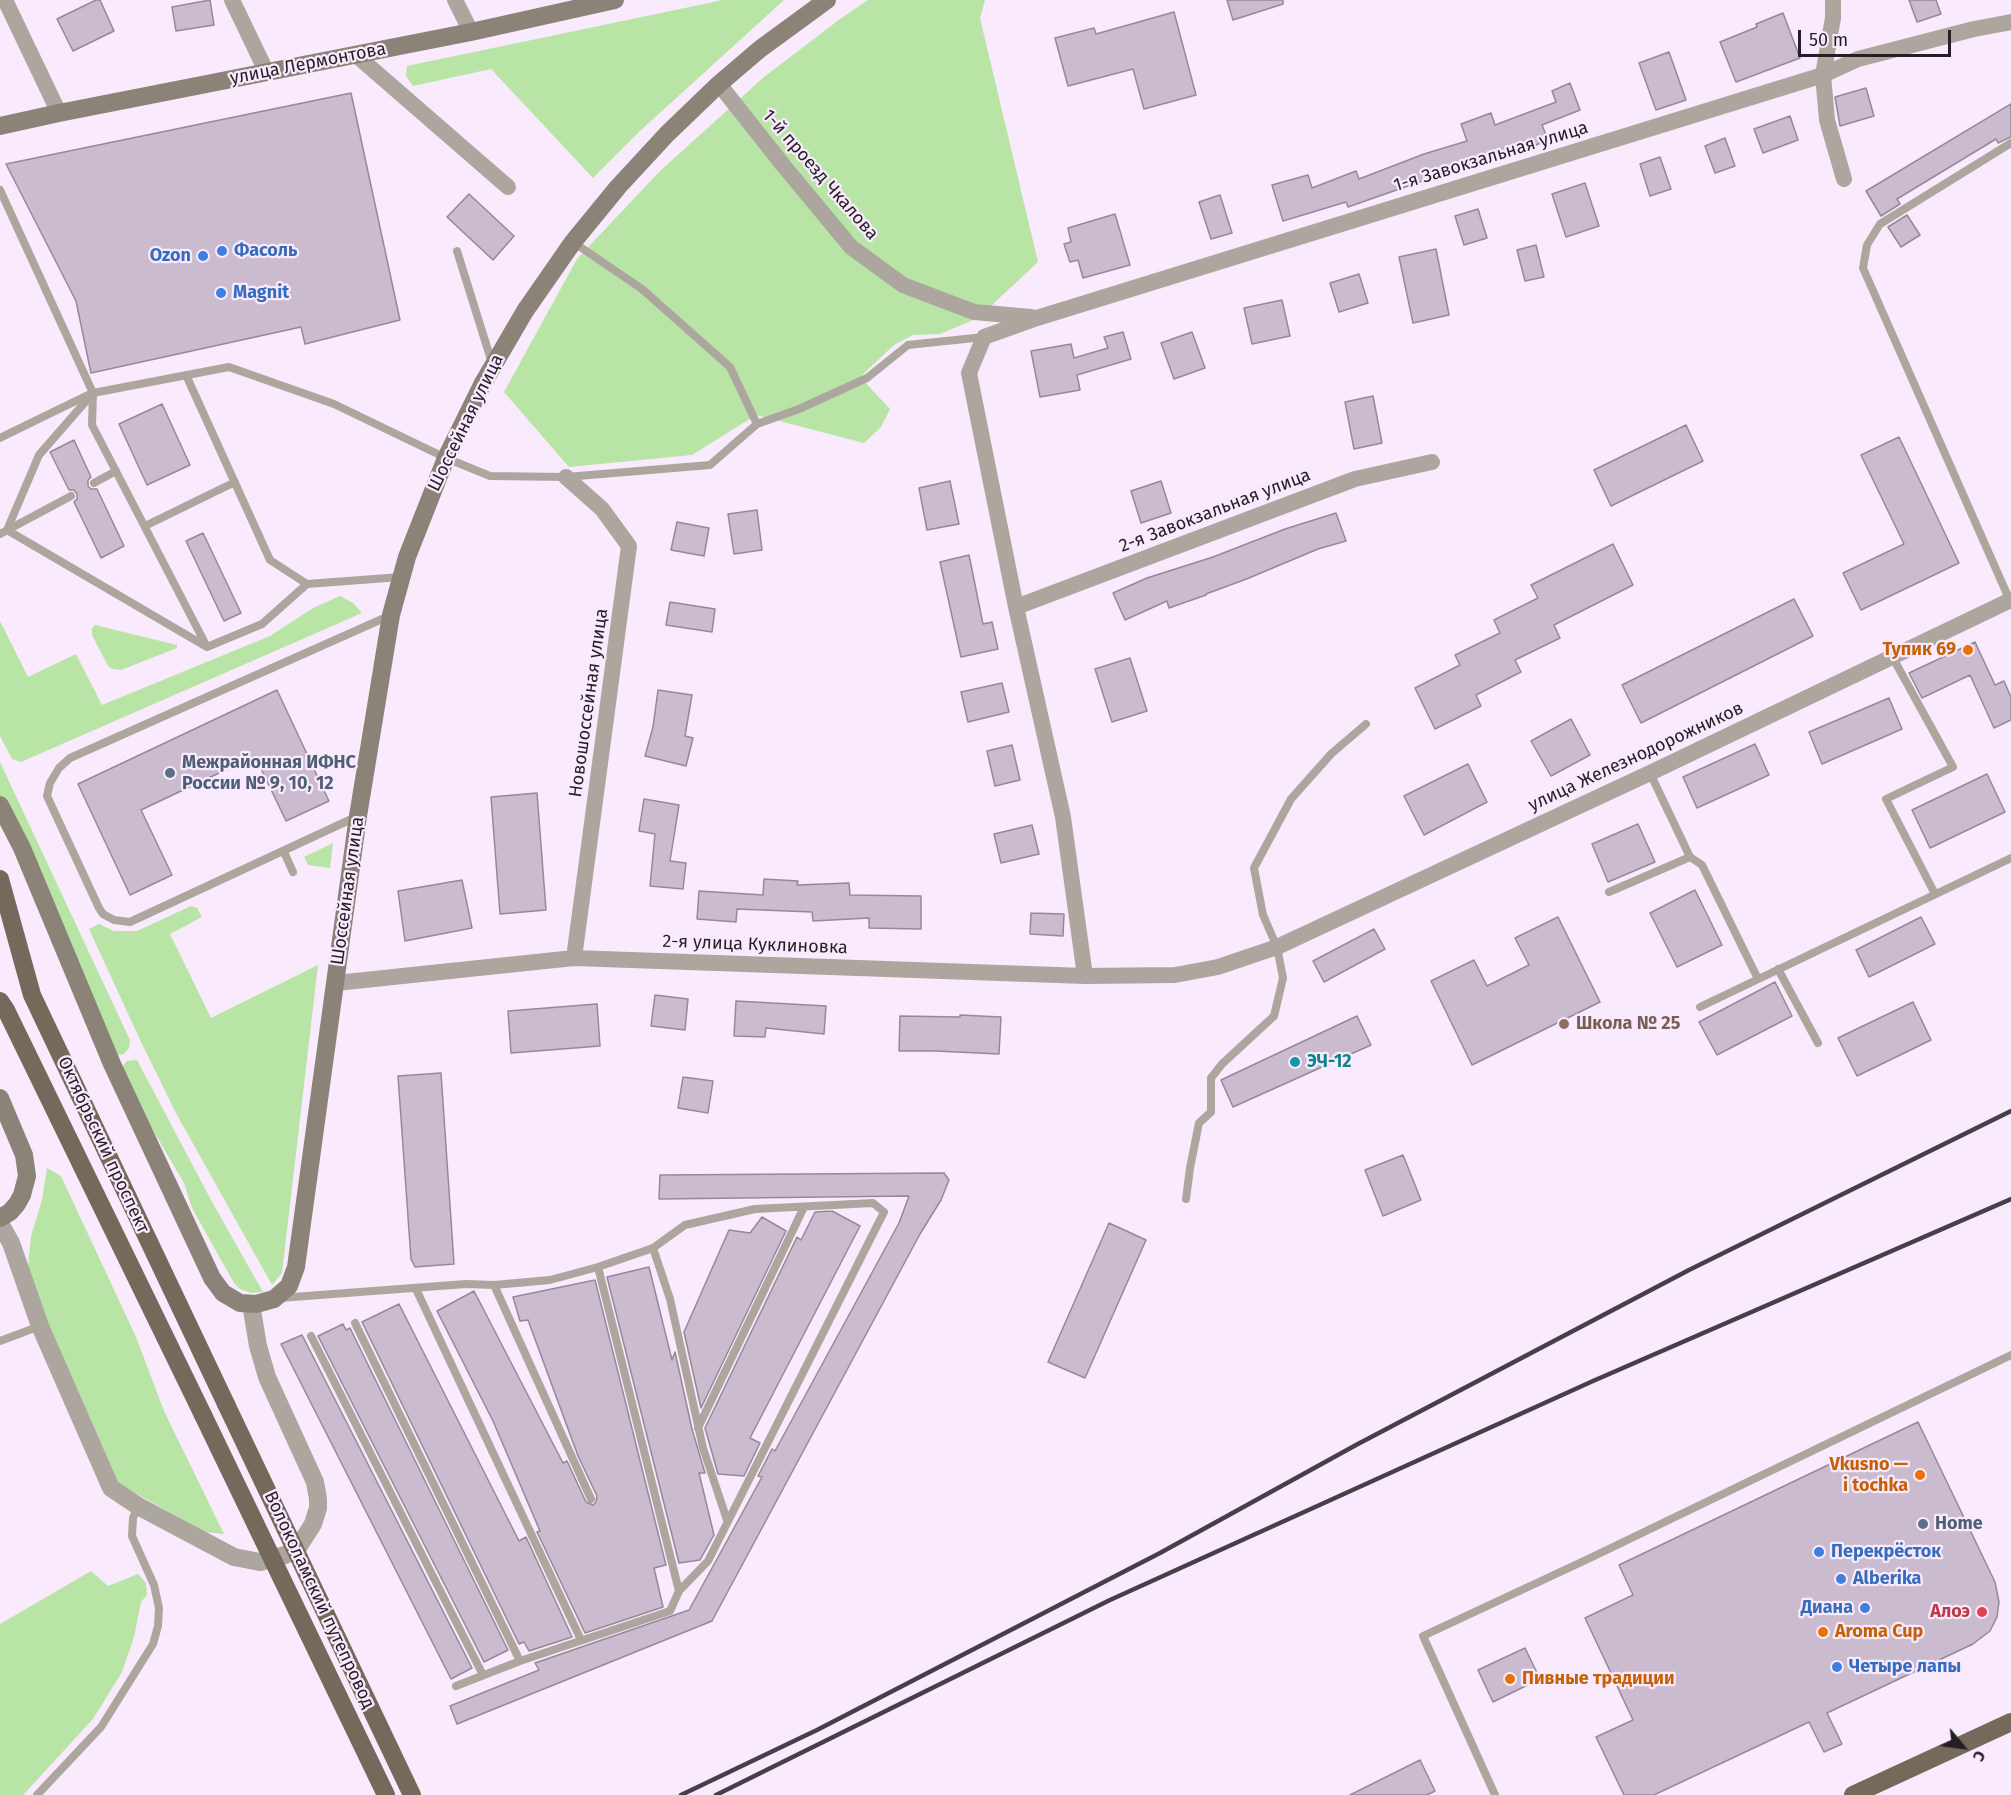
<!DOCTYPE html>
<html>
<head>
<meta charset="utf-8">
<style>
	body { margin:0 }
	#map { position:relative; width:2011px; height:1795px; overflow:hidden; background:#faeafe; font-family:"Fira Sans",sans-serif }
	canvas { display:block }
	.north { position:absolute; left:1933px; top:1717px; width:60px; height:60px; -webkit-text-stroke:4px #faeafe; paint-order:stroke; rotate:119deg; font-size:16px; font-weight:700; line-height:24px; text-align:center; color:#241e25 }
	.north::after { content:''; display:block; margin:auto; width:21px; height:27px; background:#241e25; clip-path:polygon(50% 0,100% 100%,50% 72%,0 100%) }
	.scale { position:absolute; left:1798px; top:30px; width:153px; height:27px; box-sizing:border-box; border:3px solid #241e25; border-top:0; padding-left:8px; font-size:18px; line-height:21px; white-space:nowrap; color:#241e25; -webkit-text-stroke:4px #faeafe; paint-order:stroke }
</style>
</head>
<body>
<div id="map">
<canvas width="2011" height="1795"></canvas>
<div class="north">С</div>
<div class="scale">50 m</div>
</div>
<script>
const ctx = document.querySelector('canvas').getContext('2d');
ctx.lineJoin = 'round';
function paint(path, color) {
  ctx.fillStyle = color;
  ctx.fill(path, 'evenodd');
}
function poly(rows) {
  const path = new Path2D();
  for (const r of rows) {
    path.moveTo(r[0], r[1]);
    for (let i = 2; i < r.length; i += 2) path.lineTo(r[i], r[i + 1]);
  }
  return path;
}
function strokePath(path, color, width, dash) {
  ctx.strokeStyle = color;
  ctx.lineWidth = width;
  ctx.lineCap = dash ? 'butt' : 'round';
  ctx.setLineDash(dash || []);
  ctx.stroke(path);
}
function write(font, color, halo, rows, align = 'center') {
  ctx.font = font + ' "Fira Sans",sans-serif';
  ctx.lineWidth = 4.5;
  ctx.setLineDash([]);
  ctx.textBaseline = 'middle';
  ctx.strokeStyle = halo;
  ctx.fillStyle = color;
  for (const [text, x, y, turn = 0] of rows) {
    ctx.save();
    ctx.translate(x, y);
    ctx.rotate((+turn || 0) * Math.PI / 180);
    ctx.textAlign = isNaN(turn) ? turn : align;
    if (halo) ctx.strokeText(text, 0, 0);
    ctx.fillText(text, 0, 0);
    ctx.restore();
  }
}
paint(poly([
	[723,0,784,0,640,131,593,178,491,69,413,86,406,76,407,66],
	[868,0,985,0,980,18,1038,262,978,318,940,334,913,335,894,345,860,377,890,409,881,427,864,443,756,415,692,455,569,467,504,392,577,259,660,171,764,77,840,19],
	[340,596,353,603,362,613,21,762,12,759,0,736,0,621,28,677,76,654,102,705,270,636,313,608],
	[95,625,177,645,177,648,121,670,112,669,108,666,92,635,92,628],
	[0,762,130,1040,129,1048,124,1054,115,1056,0,813],
	[333,843,330,868,308,865,304,857],
	[191,906,197,908,202,917,170,934,211,1018,318,965,282,1273,272,1285,177,1115,141,1042,89,929,99,924,114,931,137,931],
	[137,1060,211,1200,263,1292,251,1293,240,1289,234,1283,192,1208,184,1183,144,1115,122,1067,127,1061],
	[47,1168,61,1176,136,1337,164,1411,224,1534,205,1532,119,1484,35,1293,28,1264,31,1236,42,1200],
	[91,1571,108,1586,138,1574,146,1583,147,1595,141,1602,134,1637,122,1672,93,1719,25,1793,23,1795,0,1795,0,1624]
]), '#b8e5a5');
const building = poly([
	[96,0,100,0,114,31,73,51,57,19,96,0],
	[210,0,214,25,176,31,172,7,210,0],
	[1227,0,1283,0,1283,4,1233,20,1227,0],
	[1909,0,1936,0,1941,14,1917,22,1909,0],
	[1174,12,1196,95,1144,109,1133,69,1068,86,1055,38,1094,28,1096,34,1174,12],
	[1783,13,1800,58,1736,82,1720,42,1757,27,1756,24,1783,13],
	[1669,52,1686,100,1656,110,1639,63,1669,52],
	[1570,83,1580,110,1542,125,1548,140,1526,149,1525,145,1348,207,1346,202,1283,221,1272,185,1308,175,1312,188,1356,171,1359,179,1424,154,1467,141,1461,124,1491,113,1495,125,1556,102,1552,91,1570,83],
	[1866,88,1874,116,1840,126,1835,97,1866,88],
	[351,93,400,320,305,344,301,327,91,373,76,301,6,164,351,93],
	[2011,104,2011,137,1998,143,1996,139,1897,199,1900,204,1881,216,1866,191,2011,104],
	[1790,116,1798,140,1763,153,1754,129,1790,116],
	[1725,138,1735,166,1715,173,1705,146,1725,138],
	[1660,157,1671,189,1650,196,1640,164,1660,157],
	[1585,183,1599,226,1566,237,1552,194,1585,183],
	[469,194,514,236,493,260,447,217,469,194],
	[1220,195,1232,233,1211,239,1199,202,1220,195],
	[1478,209,1487,238,1464,245,1455,216,1478,209],
	[1115,214,1130,265,1083,278,1078,260,1070,262,1064,244,1071,242,1068,228,1115,214],
	[1907,215,1920,235,1901,247,1888,227,1907,215],
	[1536,245,1544,277,1525,281,1517,250,1536,245],
	[1436,249,1449,315,1413,323,1399,257,1436,249],
	[1359,274,1368,303,1339,312,1330,283,1359,274],
	[1282,300,1290,336,1252,344,1244,308,1282,300],
	[1123,332,1131,359,1077,375,1080,390,1040,397,1031,351,1071,344,1074,358,1108,348,1104,337,1123,332],
	[1192,332,1205,368,1174,379,1161,343,1192,332],
	[1373,396,1382,443,1354,449,1345,402,1373,396],
	[162,404,190,465,147,485,119,424,162,404],
	[1686,425,1703,461,1611,506,1594,470,1686,425],
	[1899,437,1959,563,1861,610,1843,573,1904,544,1861,455,1899,437],
	[74,440,91,477,88,480,88,486,91,489,97,489,124,546,101,558,74,502,77,499,77,494,74,490,69,490,50,452,74,440],
	[950,481,959,524,927,530,919,488,950,481],
	[1161,481,1171,513,1141,523,1131,491,1161,481],
	[757,510,762,550,734,554,728,514,757,510],
	[1336,513,1346,541,1318,549,1249,578,1206,594,1206,595,1169,608,1167,601,1125,620,1113,593,1147,578,1213,557,1285,529,1336,513],
	[677,522,709,528,704,556,671,550,677,522],
	[203,533,241,613,224,621,186,541,203,533],
	[1613,544,1633,585,1554,625,1560,638,1515,660,1521,672,1476,695,1481,706,1435,729,1415,688,1460,665,1455,655,1500,633,1494,620,1538,598,1531,585,1613,544],
	[969,555,983,624,992,622,998,649,961,657,940,562,969,555],
	[1794,599,1813,636,1641,723,1622,685,1794,599],
	[670,602,715,609,712,632,666,625,670,602],
	[1975,642,1995,685,2004,681,2011,697,2011,720,1994,728,1970,675,1922,698,1909,673,1975,642],
	[1130,658,1147,711,1112,722,1095,669,1130,658],
	[1002,683,1009,712,968,722,961,692,1002,683],
	[277,690,329,801,286,821,255,756,200,782,141,810,172,875,130,895,78,784,277,690],
	[658,690,692,695,685,736,693,738,686,766,645,756,653,727,658,690],
	[1889,698,1902,729,1822,764,1809,732,1889,698],
	[1571,719,1590,755,1551,776,1531,741,1571,719],
	[1755,744,1769,775,1697,808,1683,777,1755,744],
	[1012,745,1020,780,995,786,987,751,1012,745],
	[1468,764,1487,802,1424,835,1404,796,1468,764],
	[1987,774,2005,812,1930,848,1912,810,1987,774],
	[537,793,546,910,500,914,491,797,537,793],
	[644,799,679,805,670,861,686,863,683,889,650,886,655,834,639,831,644,799],
	[1638,824,1655,862,1608,882,1592,844,1638,824],
	[1032,825,1039,854,1001,863,994,834,1032,825],
	[764,879,798,881,797,885,849,883,850,895,921,896,921,929,869,928,869,918,813,921,812,912,737,909,736,922,697,919,699,891,763,895,764,879],
	[462,880,472,928,405,941,398,891,462,880],
	[1695,890,1722,945,1677,967,1650,913,1695,890],
	[1031,913,1064,914,1063,936,1030,934,1031,913],
	[1558,917,1600,1002,1472,1065,1431,981,1474,960,1487,986,1529,965,1515,938,1558,917],
	[1921,917,1935,944,1869,977,1856,950,1921,917],
	[1374,929,1385,949,1324,982,1313,961,1374,929],
	[1775,982,1792,1016,1717,1055,1699,1022,1775,982],
	[655,995,688,999,685,1030,651,1026,655,995],
	[736,1001,826,1006,824,1034,766,1028,765,1037,734,1036,736,1001],
	[1913,1002,1931,1040,1857,1076,1838,1038,1913,1002],
	[597,1004,600,1046,511,1053,508,1011,597,1004],
	[960,1015,1001,1017,999,1054,935,1051,899,1051,900,1016,960,1017,960,1015],
	[1357,1016,1371,1045,1233,1107,1221,1080,1357,1016],
	[441,1073,454,1264,415,1267,411,1259,398,1076,441,1073],
	[683,1077,713,1081,708,1113,678,1108,683,1077],
	[1403,1155,1421,1200,1383,1216,1365,1170,1403,1155],
	[944,1173,949,1180,941,1200,920,1234,712,1621,457,1724,450,1706,539,1670,535,1663,689,1610,762,1477,758,1476,772,1449,775,1451,899,1223,909,1196,659,1199,660,1175,944,1173],
	[832,1211,860,1226,750,1438,760,1443,744,1476,718,1474,705,1428,797,1237,801,1240,815,1212,832,1211],
	[762,1217,786,1231,701,1408,684,1332,729,1230,750,1233,762,1217],
	[1109,1223,1146,1240,1085,1378,1048,1362,1109,1223],
	[649,1267,672,1360,675,1352,692,1429,705,1473,699,1473,714,1535,700,1560,679,1563,607,1277,649,1267],
	[595,1280,666,1565,654,1568,663,1607,585,1633,537,1532,540,1531,493,1421,437,1311,474,1291,563,1463,567,1461,586,1502,593,1505,596,1502,597,1496,578,1456,528,1320,520,1321,513,1297,595,1280],
	[399,1304,519,1541,526,1537,572,1637,529,1651,524,1642,519,1644,362,1322,399,1304],
	[343,1324,346,1330,350,1328,508,1650,484,1662,318,1336,343,1324],
	[302,1335,472,1668,451,1679,281,1344,302,1335],
	[1918,1422,1995,1582,1999,1602,1997,1617,1990,1631,1973,1644,1827,1713,1842,1744,1824,1752,1809,1722,1654,1795,1624,1795,1596,1737,1633,1720,1585,1618,1633,1595,1619,1565,1918,1422],
	[1525,1648,1540,1679,1493,1702,1478,1670,1525,1648],
	[1420,1760,1435,1791,1427,1795,1350,1795,1420,1760]
]);
paint(building, '#cabbce');
strokePath(building, '#968899', 1.5);
strokePath(poly([
	[0,190,93,393,229,367,334,404,446,458,490,476,566,477,710,465,757,424,799,409,867,378,908,345,984,337],
	[573,242,642,289,730,367,757,424],
	[457,251,492,363],
	[186,375,270,560,307,584,401,577],
	[93,393,92,425,207,647,262,624,307,584],
	[93,393,39,455,7,530,207,647],
	[0,438,90,394],
	[94,483,116,471],
	[145,526,235,482],
	[0,534,71,496],
	[2010,601,1863,268,1867,245,1880,224,2011,143],
	[1893,658,1953,767,1886,799,1935,894],
	[1650,773,1690,857,1702,865,1758,979],
	[358,816,130,922,114,920,103,914,99,908,47,796,50,783,59,768,70,758,391,615],
	[284,852,293,872],
	[1609,892,1690,857],
	[1778,969,1818,1043],
	[1700,1007,2011,858],
	[1186,1199,1190,1168,1199,1123,1211,1112,1211,1078,1222,1064,1274,1016,1283,978,1277,947,1263,915,1254,868,1291,799,1331,754,1366,724],
	[653,1248,670,1299,703,1448,727,1520],
	[494,1285,591,1499],
	[416,1289,581,1640],
	[280,1298,466,1284,494,1285,550,1280,598,1267,653,1248,685,1225,755,1209,873,1203,884,1212,708,1561,679,1591],
	[355,1323,520,1661],
	[311,1336,483,1675],
	[0,1341,40,1326],
	[698,1428,804,1207],
	[456,1686,520,1661,670,1611,679,1591,598,1267],
	[37,1795,101,1727,153,1644,158,1626,159,1608,154,1585,132,1536,133,1518,138,1506],
	[1495,1795,1423,1636,1588,1559,2011,1355]
]), '#aca69e', 8);
strokePath(poly([
	[5,0,59,113],
	[232,0,267,73],
	[455,0,471,32],
	[1833,0,1833,18,1823,75,1827,120,1844,179],
	[356,55,508,187],
	[719,84,783,165,851,247,903,285,974,312,1031,317],
	[566,477,602,509,629,546,574,958],
	[1016,607,1355,479,1432,462],
	[1085,976,1063,817,1016,607,969,373,984,337,1037,318,1823,75,1858,59,1974,29,2011,22],
	[336,983,574,958,1085,976,1175,975,1218,967,1277,947,1397,891,1650,773,2011,600]
]), '#aca69e', 16);
strokePath(poly([
	[0,1223,11,1243,40,1326,111,1488,138,1506,234,1557,260,1562,285,1555,299,1546,313,1524,318,1508,318,1499,315,1482,267,1377,258,1346,251,1304]
]), '#aca69e', 18);
strokePath(poly([
	[0,126,59,113,471,32,615,0],
	[0,805,22,848,112,1064,212,1278,223,1293,240,1303,256,1304,274,1299,289,1286,296,1267,358,816,391,615,407,557,446,458,483,383,525,311,573,242,618,187,667,134,719,84,760,49,827,0],
	[0,1098,24,1155,27,1176,22,1195,17,1204,10,1212,0,1218]
]), '#8b8377', 18);
strokePath(poly([
	[0,879,32,995,226,1404],
	[0,1001,6,1010,203,1415],
	[1853,1795,2011,1722]
]), '#74695b', 18);
strokePath(poly([
	[681,1795,817,1730,1160,1553,1356,1445,1689,1270,2011,1111],
	[716,1795,1110,1600,1593,1381,2011,1199]
]), '#473f48', 4.5);
strokePath(poly([
	[226,1404,412,1795],
	[203,1415,386,1795]
]), '#74695b', 18);
for (const [x, y, r, color] of [
	[222,251,6,"#3f7fe0"],
	[203,256,6,"#3f7fe0"],
	[221,293,6,"#3f7fe0"],
	[1968,650,6,"#e8710a"],
	[170,773,6,"#5c6f8a"],
	[1564,1024,6,"#8d6e63"],
	[1295,1062,6,"#0f9aa8"],
	[1920,1475,6,"#e8710a"],
	[1923,1524,6,"#5c6f8a"],
	[1819,1552,6,"#3f7fe0"],
	[1841,1579,6,"#3f7fe0"],
	[1865,1608,6,"#3f7fe0"],
	[1982,1612,6,"#e0444e"],
	[1823,1632,6,"#e8710a"],
	[1837,1667,6,"#3f7fe0"],
	[1510,1679,6,"#e8710a"]
]) {
  const dot = new Path2D();
  dot.arc(x, y, r, 0, 2 * Math.PI);
  ctx.fillStyle = color;
  ctx.fill(dot);
  strokePath(dot, '#faeafe', 2);
}
write('18px', '#241e25', '#faeafe', [
	["улица Лермонтова",308,64,-11],
	["1-я Завокзальная улица",1491,157,-17],
	["1-й проезд Чкалова",820,175,49],
	["Шоссейная улица",466,423,-64],
	["2-я Завокзальная улица",1215,511,-21],
	["Новошоссейная улица",589,703,-82],
	["улица Железнодорожников",1636,757,-25],
	["Шоссейная улица",348,891,-82],
	["2-я улица Куклиновка",755,945,2],
	["Октябрьский проспект",103,1145,65],
	["Волоколамский путепровод",319,1600,65]
]);
write('bold 18px', '#366cbe', '#faeafe', [
	["Фасоль",234,251],
	["Ozon",191,256,"right"],
	["Magnit",233,293],
	["Перекрёсток",1831,1552],
	["Alberika",1853,1579],
	["Диана",1853,1608,"right"],
	["Четыре лапы",1849,1667]
], 'left');
write('bold 18px', '#c56008', '#faeafe', [
	["Тупик 69",1956,650],
	["Vkusno —",1908,1465],
	["i tochka",1908,1486],
	["Aroma Cup",1835,1632,"left"],
	["Пивные традиции",1522,1679,"left"]
], 'right');
write('bold 18px', '#4e5e75', '#faeafe', [
	["Межрайонная ИФНС",182,763],
	["России № 9, 10, 12",182,784],
	["Home",1935,1524]
], 'left');
write('bold 18px', '#785e54', '#faeafe', [
	["Школа № 25",1576,1024]
], 'left');
write('bold 18px', '#0d838f', '#faeafe', [
	["ЭЧ-12",1307,1062]
], 'left');
write('bold 18px', '#be3a42', '#faeafe', [
	["Алоэ",1970,1612]
], 'right');
</script>
</body>
</html>
